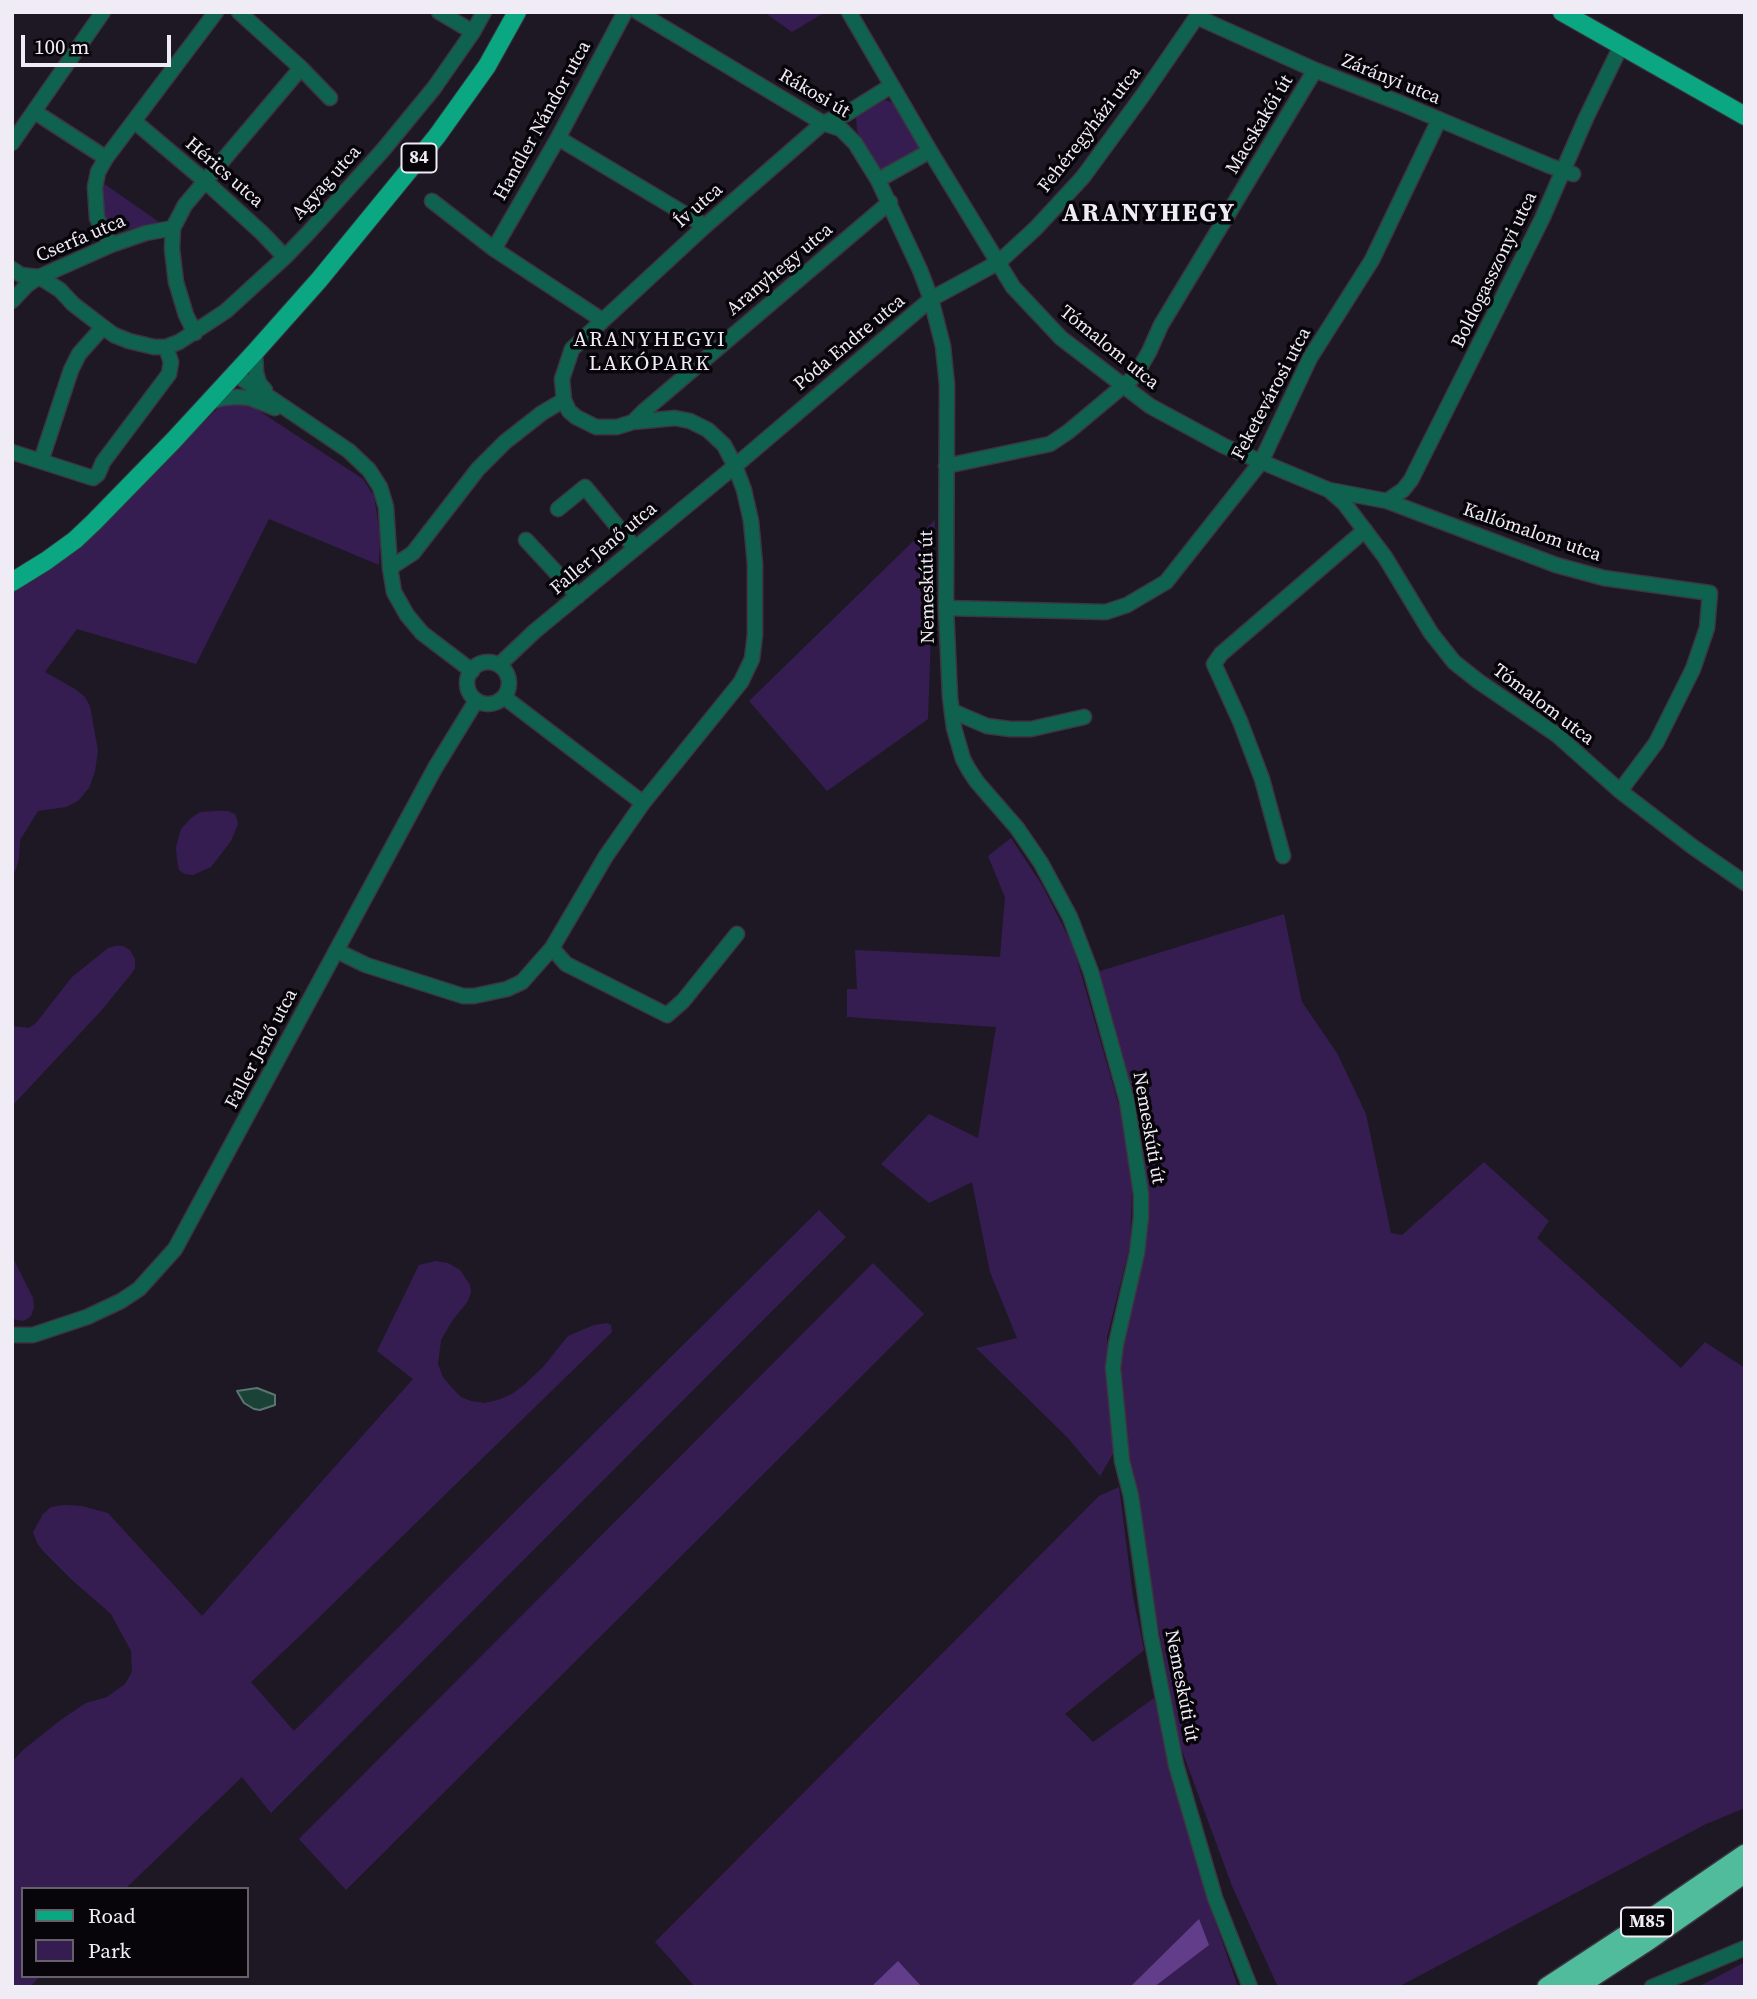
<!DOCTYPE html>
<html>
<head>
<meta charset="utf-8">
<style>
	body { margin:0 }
	#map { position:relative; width:1757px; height:1999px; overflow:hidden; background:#1e1825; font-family:"Source Serif 4",serif }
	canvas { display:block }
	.frame { position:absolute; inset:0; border:14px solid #f0ecf5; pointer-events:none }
	.legend { position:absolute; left:21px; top:1887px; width:228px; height:91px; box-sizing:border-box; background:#07050a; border:2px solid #646168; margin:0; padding:9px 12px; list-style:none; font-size:21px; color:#f0ecf5 }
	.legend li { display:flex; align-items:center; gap:14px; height:35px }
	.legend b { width:35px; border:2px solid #646168 }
	.scale { position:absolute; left:21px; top:35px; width:150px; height:32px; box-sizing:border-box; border:4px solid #f0ecf5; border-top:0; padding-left:9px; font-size:21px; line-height:24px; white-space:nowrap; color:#f0ecf5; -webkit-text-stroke:5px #07050a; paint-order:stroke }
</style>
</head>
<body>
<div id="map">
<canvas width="1757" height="1999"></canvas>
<div class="frame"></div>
<ul class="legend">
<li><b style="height:9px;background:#0ba783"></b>Road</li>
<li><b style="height:19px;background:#361d51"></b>Park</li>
</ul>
<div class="scale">100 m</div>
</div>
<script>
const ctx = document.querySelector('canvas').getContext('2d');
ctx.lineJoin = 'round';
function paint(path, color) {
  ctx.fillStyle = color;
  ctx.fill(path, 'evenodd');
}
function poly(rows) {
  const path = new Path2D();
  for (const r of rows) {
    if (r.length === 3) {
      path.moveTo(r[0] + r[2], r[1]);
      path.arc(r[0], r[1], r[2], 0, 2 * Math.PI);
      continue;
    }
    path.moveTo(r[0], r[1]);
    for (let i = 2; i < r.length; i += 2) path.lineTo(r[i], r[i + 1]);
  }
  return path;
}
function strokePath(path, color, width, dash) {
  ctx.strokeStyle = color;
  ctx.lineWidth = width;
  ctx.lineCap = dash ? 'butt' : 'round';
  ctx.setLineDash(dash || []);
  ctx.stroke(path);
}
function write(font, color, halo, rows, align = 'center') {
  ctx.font = font + ' "Source Serif 4",serif';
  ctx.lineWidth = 7;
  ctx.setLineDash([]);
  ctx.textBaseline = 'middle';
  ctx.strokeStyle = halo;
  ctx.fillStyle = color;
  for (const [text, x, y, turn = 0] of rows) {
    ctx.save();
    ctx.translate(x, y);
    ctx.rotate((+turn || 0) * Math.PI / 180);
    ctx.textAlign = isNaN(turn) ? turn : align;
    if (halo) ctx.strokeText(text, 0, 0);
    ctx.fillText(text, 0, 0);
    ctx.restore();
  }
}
paint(poly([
	[764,12,825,12,792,32],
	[885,100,894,103,920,148,880,171,857,131,856,116],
	[103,183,159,222,113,233,103,220],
	[230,402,250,405,363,479,374,496,377,514,380,536,379,565,269,519,196,664,77,629,45,672,75,689,85,697,90,706,98,751,95,771,89,788,78,801,66,807,38,811,20,840,19,858,16,869,12,876,12,592,45,573,79,549,134,491,213,413,221,406],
	[935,520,928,719,827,791,749,701],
	[217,811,227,811,235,814,237,819,238,824,231,841,211,867,193,875,185,874,179,870,177,859,176,847,181,829,191,818,200,812],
	[1011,838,1042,885,1073,946,1121,1113,1132,1188,1130,1245,1107,1337,1109,1402,1114,1452,1100,1476,1067,1437,976,1348,1017,1338,990,1272,972,1182,929,1203,881,1164,929,1114,978,1138,996,1027,847,1017,847,989,857,989,855,950,1000,957,1005,897,988,856],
	[1284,914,1302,1002,1337,1053,1366,1114,1391,1233,1402,1235,1484,1162,1549,1221,1537,1238,1681,1368,1705,1342,1745,1368,1745,1808,1706,1824,1398,1987,1278,1987,1232,1886,1180,1745,1126,1448,1120,1340,1148,1232,1142,1140,1097,972],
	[115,946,123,946,130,950,135,959,135,968,132,973,100,1012,12,1106,12,1026,29,1028,36,1023,72,977,108,948],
	[819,1210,846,1237,271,1813,242,1777,125,1889,23,1889,23,1976,40,1976,30,1987,12,1987,12,1762,23,1750,62,1719,86,1703,107,1697,125,1684,132,1672,131,1651,111,1614,72,1580,43,1551,37,1543,33,1532,43,1514,51,1507,64,1505,82,1506,108,1513,202,1616,413,1379,377,1351,419,1265,436,1261,448,1263,460,1270,470,1285,471,1292,468,1301,452,1321,441,1340,438,1364,443,1377,452,1388,461,1397,471,1401,484,1403,498,1400,512,1394,524,1385,543,1367,568,1336,594,1325,607,1323,611,1325,612,1332,609,1335,304,1632,251,1682,294,1731],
	[12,1256,33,1298,34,1307,31,1316,24,1321,12,1319],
	[873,1263,924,1314,346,1890,299,1839],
	[1119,1487,1133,1597,1144,1650,1065,1714,1093,1742,1154,1698,1208,1901,1238,1987,695,1987,655,1942,1099,1496],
	[1745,1962,1745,1987,1698,1987]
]), '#361d51');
paint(poly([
	[1199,1919,1209,1945,1154,1987,1130,1987],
	[898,1961,922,1987,871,1987]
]), '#623d8a');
const water = poly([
	[257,1388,275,1395,275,1405,260,1410,254,1409,244,1403,237,1391,257,1388]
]);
paint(water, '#1a4236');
strokePath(water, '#5a756f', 2);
const minor = poly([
	[239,12,301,68,330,98],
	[439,12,473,32],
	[638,12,823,123,841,129,855,143,878,180,920,270,931,299,943,346,947,385,946,608,950,697,954,728,963,759,969,770,977,782,1017,828,1041,863,1070,917,1091,972,1127,1101,1141,1194,1141,1217,1137,1253,1116,1344,1113,1368,1122,1461,1131,1496,1151,1636,1176,1765,1215,1898,1250,1987],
	[849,12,930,151,1013,287,1061,338,1150,406,1224,446,1329,490,1387,501,1556,565,1604,578,1710,593,1707,628,1693,669,1656,743,1620,791],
	[1197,17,1315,70,1400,103,1550,166,1573,174],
	[35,112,106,158],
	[134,121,205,181,262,233,285,257],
	[558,138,705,226],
	[12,143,103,12],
	[878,180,930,151],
	[432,201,494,249,602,320],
	[111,245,97,218,95,187,98,172,106,158,216,12],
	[494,249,558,138,625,12],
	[12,269,21,275,39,277,49,283,60,290,73,304,103,327,114,335,129,341,154,347,166,347,179,342,226,311,285,257,309,232,383,150,434,88,473,32,484,12],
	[12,301,27,285,39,277,111,245,146,233,173,228],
	[195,333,186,315,176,282,172,249,173,228,185,205,301,68],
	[255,352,256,373,259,383,265,390],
	[235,374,349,451,369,470,380,487,386,507,390,568,394,592,407,615,422,633,472,671],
	[210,402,223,398,237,397,250,398,275,408],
	[633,422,644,411,890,202],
	[12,452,93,478,98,474,103,462,169,374,171,362,166,347],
	[41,461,71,370,79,354,103,327],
	[946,466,1050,444,1068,432,1135,376,1149,352,1161,325,1315,70],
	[1329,490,1344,503,1385,557,1431,633,1454,662,1478,681,1557,735,1620,791,1693,847,1745,883],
	[1387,501,1403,490,1411,480,1421,460,1542,219,1586,118,1621,46],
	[558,509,585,487,635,548],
	[526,540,578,596],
	[390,568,413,553,478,469,505,442,542,413,564,400],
	[946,608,1106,612,1127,605,1166,582,1261,462,1310,358,1372,260,1439,120],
	[488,683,21],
	[499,665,535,631,735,466,931,299,999,262,1036,228,1083,177,1143,95,1200,12],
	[504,697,643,803],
	[952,711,987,726,1010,729,1031,729,1084,717],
	[1283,856,1262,779,1240,721,1214,664,1221,654,1365,530],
	[552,948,566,964,667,1015,683,1001,737,934],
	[337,951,366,965,463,996,474,996,507,989,522,982,552,948,606,856,643,803,741,682,752,659,755,635,755,564,751,521,744,490,735,466,724,445,708,430,690,421,675,418,633,422,617,427,596,427,576,417,569,411,564,400,562,379,572,349,705,226,823,123,846,114,891,86],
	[12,1335,33,1335,87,1317,121,1301,139,1289,175,1249,435,768,476,701],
	[1652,1987,1745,1948]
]);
const major = poly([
	[1562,12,1745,116],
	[12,582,46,561,75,540,94,522,173,441,255,352,319,280,437,136,487,66,517,12]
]);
const highway = poly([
	[1547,1987,1643,1924,1745,1854],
	[1577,1987,1649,1940,1745,1873]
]);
strokePath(minor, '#3b3642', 17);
strokePath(major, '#3b3642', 20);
strokePath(highway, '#3b3642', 22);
strokePath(minor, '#0f634e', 14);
strokePath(major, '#0ba783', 18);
strokePath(highway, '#50bc9b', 19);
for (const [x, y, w] of [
	[419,158,35],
	[1647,1922,52]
]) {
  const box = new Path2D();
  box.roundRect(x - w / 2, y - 14.5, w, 29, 5);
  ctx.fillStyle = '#07050a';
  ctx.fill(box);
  strokePath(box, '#f0ecf5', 2);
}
write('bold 18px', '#f0ecf5', null, [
	["84",419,158],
	["M85",1647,1922]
]);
write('19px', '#f0ecf5', '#07050a', [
	["Zárányi utca",1391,80,22],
	["Rákosi út",814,94,30],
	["Handler Nándor utca",543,121,-61],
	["Macskakői út",1260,125,-59],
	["Fehéregyházi utca",1090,130,-52],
	["Hérics utca",224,173,41],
	["Agyag utca",327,183,-48],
	["Ív utca",699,206,-41],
	["Cserfa utca",81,239,-23],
	["Aranyhegy utca",780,270,-40],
	["Boldogasszonyi utca",1495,270,-64],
	["Póda Endre utca",850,343,-40],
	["Tómalom utca",1109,348,39],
	["Feketevárosi utca",1272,394,-62],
	["Kallómalom utca",1532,533,19],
	["Faller Jenő utca",604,549,-40],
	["Nemeskúti út",928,587,-91],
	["Tómalom utca",1543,705,37],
	["Faller Jenő utca",262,1049,-62],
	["Nemeskúti út",1148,1128,80],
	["Nemeskúti út",1181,1686,79]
]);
ctx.letterSpacing = '2px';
write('21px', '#f0ecf5', '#07050a', [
	["ARANYHEGYI",650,341],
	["LAKÓPARK",650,365]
]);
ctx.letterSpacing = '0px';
ctx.letterSpacing = '2px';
write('bold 26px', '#f0ecf5', '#07050a', [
	["ARANYHEGY",1149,214]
]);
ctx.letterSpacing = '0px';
</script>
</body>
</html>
